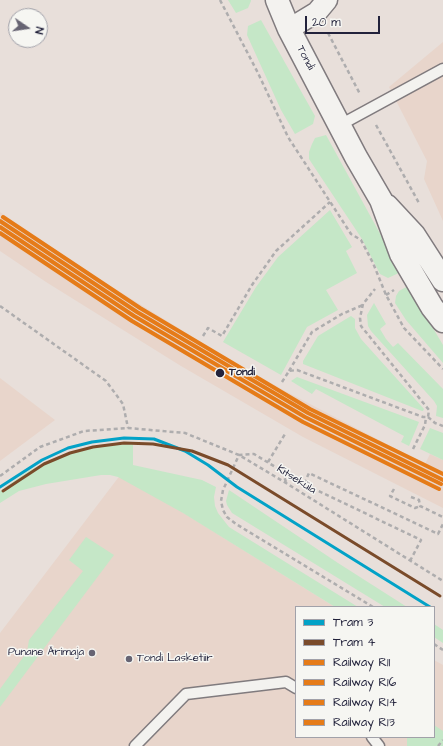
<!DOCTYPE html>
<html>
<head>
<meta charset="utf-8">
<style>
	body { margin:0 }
	#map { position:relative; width:443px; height:746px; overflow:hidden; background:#e8dfda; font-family:"Architects Daughter",sans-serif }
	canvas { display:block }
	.legend { position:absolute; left:295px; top:606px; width:140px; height:132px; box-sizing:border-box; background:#f6f6f2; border:1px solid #a1a1a9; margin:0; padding:5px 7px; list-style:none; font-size:12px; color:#22223b }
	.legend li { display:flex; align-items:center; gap:8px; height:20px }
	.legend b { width:20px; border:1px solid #a1a1a9 }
	.north { position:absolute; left:8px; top:8px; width:40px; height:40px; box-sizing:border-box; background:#f6f6f2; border:1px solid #a1a1a9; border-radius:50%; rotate:103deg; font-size:11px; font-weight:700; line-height:16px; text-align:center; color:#22223b }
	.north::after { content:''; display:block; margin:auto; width:14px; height:18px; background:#676473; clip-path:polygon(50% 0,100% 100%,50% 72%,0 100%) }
	.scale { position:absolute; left:305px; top:16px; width:75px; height:18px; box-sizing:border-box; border:2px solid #22223b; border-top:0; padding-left:5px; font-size:12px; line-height:14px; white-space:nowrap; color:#22223b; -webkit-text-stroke:3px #f6f6f2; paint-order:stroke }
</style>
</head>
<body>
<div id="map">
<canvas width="443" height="746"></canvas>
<ul class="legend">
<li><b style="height:5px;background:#02a2c7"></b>Tram 3</li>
<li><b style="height:5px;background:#7a4b2a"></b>Tram 4</li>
<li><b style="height:5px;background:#e57b18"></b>Railway R11</li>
<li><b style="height:5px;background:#e57b18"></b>Railway R16</li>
<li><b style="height:5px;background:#e57b18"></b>Railway R14</li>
<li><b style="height:5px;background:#e57b18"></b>Railway R13</li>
</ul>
<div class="north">N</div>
<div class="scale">20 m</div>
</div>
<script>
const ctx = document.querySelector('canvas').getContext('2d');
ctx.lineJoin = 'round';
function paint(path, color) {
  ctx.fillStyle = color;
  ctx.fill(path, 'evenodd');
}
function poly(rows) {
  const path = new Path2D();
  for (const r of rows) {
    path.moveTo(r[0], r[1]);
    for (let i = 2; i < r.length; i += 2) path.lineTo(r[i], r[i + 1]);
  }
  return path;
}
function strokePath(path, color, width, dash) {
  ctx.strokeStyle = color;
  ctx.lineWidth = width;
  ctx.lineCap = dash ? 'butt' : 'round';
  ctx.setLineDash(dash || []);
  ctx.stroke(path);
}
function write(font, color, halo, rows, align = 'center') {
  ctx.font = font + ' "Architects Daughter",sans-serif';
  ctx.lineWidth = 3;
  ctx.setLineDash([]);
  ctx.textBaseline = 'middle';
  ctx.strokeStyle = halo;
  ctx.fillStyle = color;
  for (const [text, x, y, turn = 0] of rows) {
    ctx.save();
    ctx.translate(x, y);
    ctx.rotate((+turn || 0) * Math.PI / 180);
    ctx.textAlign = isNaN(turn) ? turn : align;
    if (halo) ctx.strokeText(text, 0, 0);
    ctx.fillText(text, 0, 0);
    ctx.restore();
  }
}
paint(poly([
	[443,42,443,221,424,179,427,161,389,87],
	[0,212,96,277,217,352,285,391,425,464,430,454,443,460,443,508,303,437,181,366,46,282,0,251],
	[0,378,55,420,0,461],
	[121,474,335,607,296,607,296,737,434,737,434,660,443,665,443,746,0,746,0,633]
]), '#e8d5cb');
paint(poly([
	[228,0,251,0,251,1,248,8,236,13],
	[261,20,315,116,313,124,295,134,281,110,247,35,248,26],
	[326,135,401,272,388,278,380,274,362,239,309,159,309,152,312,144,315,138],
	[330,210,352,247,346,251,357,273,326,290,338,310,307,327,281,375,223,342,256,287,278,257],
	[408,286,443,345,443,363,406,320,395,303,396,296,399,291],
	[374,303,386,324,380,329,386,339,393,347,398,343,443,389,443,418,436,416,437,406,434,401,371,331,368,326,367,315],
	[351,316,355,319,355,328,361,339,424,409,423,411,422,411,303,364,303,361,318,336],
	[297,377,419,422,409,446,401,442,404,436,316,389,312,394,291,381],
	[430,428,443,433,443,460,420,449],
	[133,444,133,465,202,480,216,487,214,497,215,506,218,513,229,527,358,607,335,607,183,513,118,477,110,475,101,475,46,484,19,491,0,503,0,491,30,470,67,453,102,445],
	[229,490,338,563,407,607,385,607,232,513,227,505,226,501],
	[86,537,114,555,0,707,0,689,27,652,29,640,83,571,69,560],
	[434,624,443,630,443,643,434,637],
	[434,725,443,731,443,746,407,746,407,737,434,737]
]), '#c5e7c7');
const lane = poly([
	[340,125,443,69],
	[372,737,379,746],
	[135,746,186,694,286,682,296,688]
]);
const street = poly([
	[289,29,317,12,327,0]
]);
const secondary = poly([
	[277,0,289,29,356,157,381,200,401,254,432,307,443,321],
	[387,206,414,235,443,280]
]);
strokePath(lane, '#807b7e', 13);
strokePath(street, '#807b7e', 23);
strokePath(secondary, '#807b7e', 25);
strokePath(poly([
	[220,0,258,73,288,137,351,234,361,240,373,263,386,295,404,328,443,369],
	[328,33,360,94],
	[376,125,419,203],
	[386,295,394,290],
	[0,306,106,381,123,404,128,428],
	[203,336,208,328,222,336,252,285,276,251,330,202],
	[289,371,312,332,342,314,363,305],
	[282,382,289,371,297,370,423,417,428,417,429,410,361,326,360,318,363,304,375,289],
	[428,417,435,423,443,426],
	[413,449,425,425,426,417],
	[268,462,285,434],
	[0,476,40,447,84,431,128,428,185,433,239,455,286,483,443,581],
	[286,482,282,471,254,454,239,455,223,490,221,501,223,510,227,517,236,524,373,607],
	[394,489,390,496,415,508,420,506],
	[411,497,419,500,420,506,443,517],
	[410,561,421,540,304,484,309,473,438,534,443,524],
	[434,644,443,650],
	[438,746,443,740]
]), '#aeadae', 2.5, [4, 3]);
strokePath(lane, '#f3f2ef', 10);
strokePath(street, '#f3f2ef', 20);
strokePath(secondary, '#f3f2ef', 22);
strokePath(poly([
	[0,221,137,312,308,413,443,480]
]), '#e57b18', 4);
strokePath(poly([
	[0,227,134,316,305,417,441,484]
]), '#e57b18', 4);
strokePath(poly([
	[3,217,140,308,310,409,443,474]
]), '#e57b18', 4);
strokePath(poly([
	[0,233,132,321,303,422,439,489]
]), '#e57b18', 4);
strokePath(poly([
	[0,487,42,460,68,448,92,442,124,438,154,439,185,451,208,465,237,487,430,607]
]), '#02a2c7', 3);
strokePath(poly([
	[3,491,44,464,70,453,93,447,124,443,153,444,192,451,228,465,440,596]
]), '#7a4b2a', 3);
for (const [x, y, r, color] of [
	[220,373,5,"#22223b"],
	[92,653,4,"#676473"],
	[129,659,4,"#676473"]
]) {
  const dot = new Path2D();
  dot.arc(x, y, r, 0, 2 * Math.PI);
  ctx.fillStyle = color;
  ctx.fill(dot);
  strokePath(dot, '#f6f6f2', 1.5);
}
write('11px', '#22223b', '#f6f6f2', [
	["Tondi",305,58,62],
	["Kitseküla",296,480,32]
]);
write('bold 11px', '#22223b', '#f6f6f2', [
	["Tondi",229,373]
], 'left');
write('11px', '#22223b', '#f6f6f2', [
	["Punane Ärimaja",84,653],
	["Tondi Lasketiir",137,659,"left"]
], 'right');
</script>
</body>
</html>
